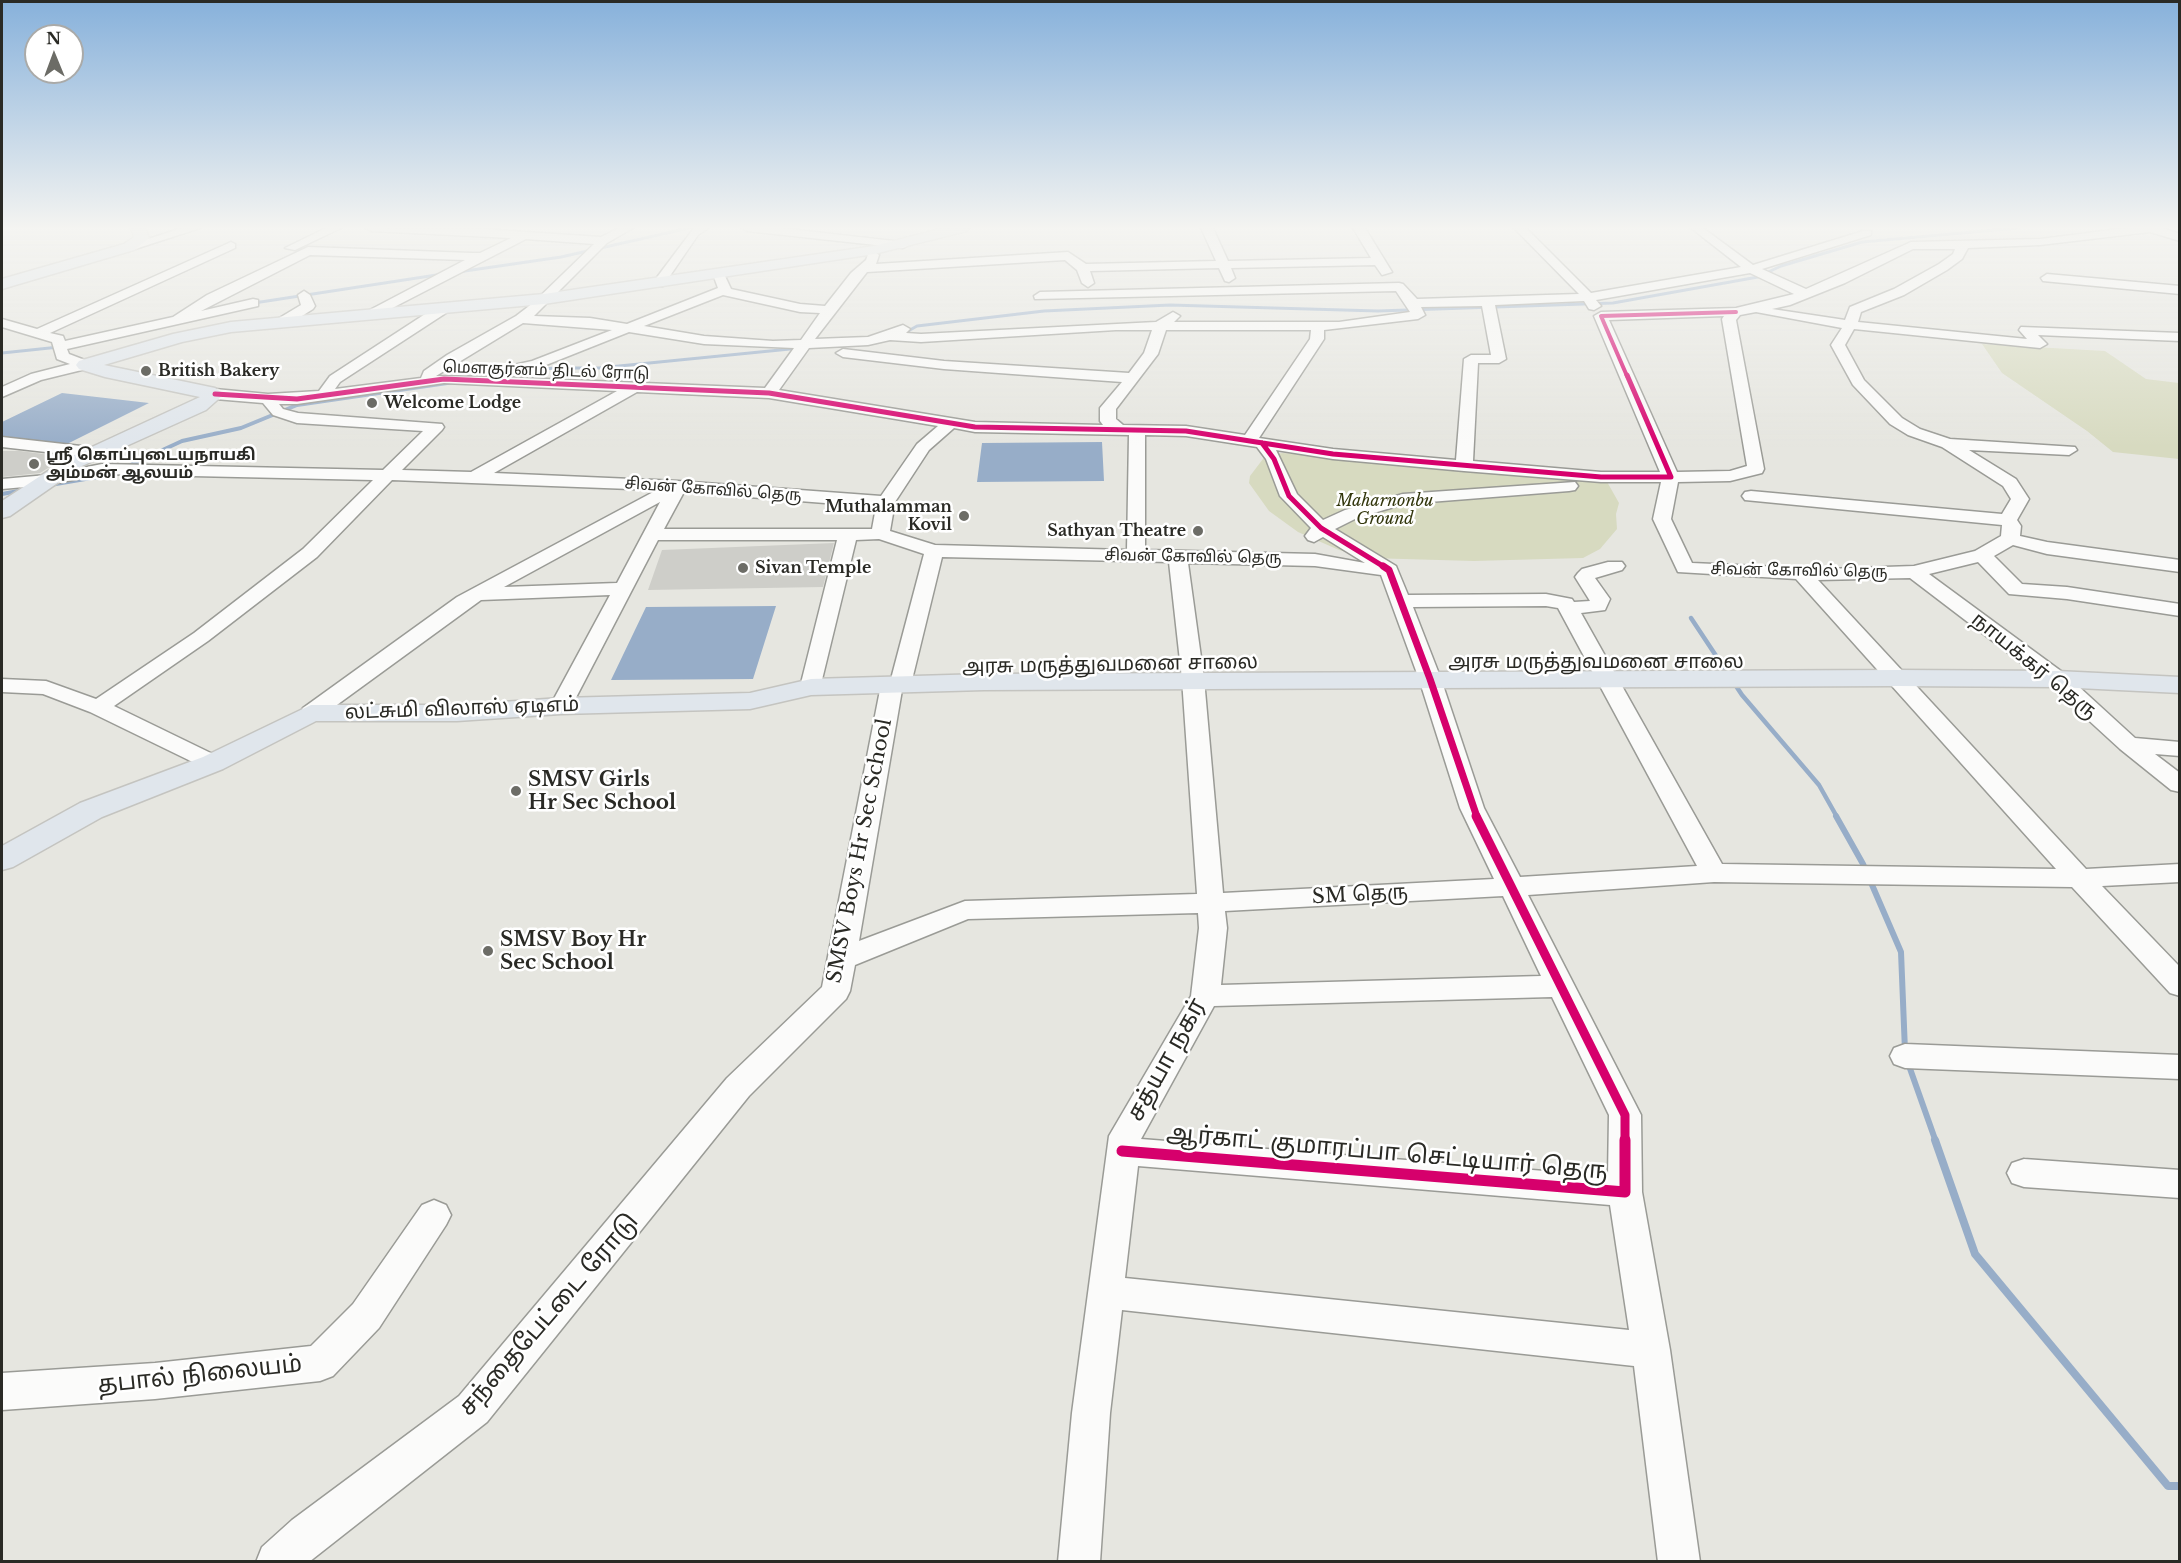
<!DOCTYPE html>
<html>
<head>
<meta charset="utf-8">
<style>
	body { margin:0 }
	#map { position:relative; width:2181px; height:1563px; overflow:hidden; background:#e6e6e0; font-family:"Libre Baskerville",serif }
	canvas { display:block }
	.frame { position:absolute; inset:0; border:3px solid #2a2a25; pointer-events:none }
	.north { position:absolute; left:24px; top:24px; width:60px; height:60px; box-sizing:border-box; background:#fff; border:2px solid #aaaaa8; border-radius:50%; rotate:359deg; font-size:16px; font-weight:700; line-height:24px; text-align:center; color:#2a2a25 }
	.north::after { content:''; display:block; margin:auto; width:21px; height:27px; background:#6c6c66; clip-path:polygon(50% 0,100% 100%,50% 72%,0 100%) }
</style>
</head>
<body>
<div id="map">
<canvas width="2181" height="1563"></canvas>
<div class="frame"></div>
<div class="north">N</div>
</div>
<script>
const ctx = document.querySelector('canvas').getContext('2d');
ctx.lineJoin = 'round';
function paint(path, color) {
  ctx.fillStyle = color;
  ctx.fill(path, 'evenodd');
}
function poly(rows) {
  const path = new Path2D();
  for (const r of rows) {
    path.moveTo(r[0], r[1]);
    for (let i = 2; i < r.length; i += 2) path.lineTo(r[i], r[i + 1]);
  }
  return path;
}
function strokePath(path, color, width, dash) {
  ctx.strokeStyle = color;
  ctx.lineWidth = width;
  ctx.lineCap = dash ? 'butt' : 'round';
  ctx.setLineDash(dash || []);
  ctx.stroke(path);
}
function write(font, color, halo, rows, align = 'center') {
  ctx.font = font + ' "Libre Baskerville","Noto Sans Tamil",serif';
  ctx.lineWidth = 5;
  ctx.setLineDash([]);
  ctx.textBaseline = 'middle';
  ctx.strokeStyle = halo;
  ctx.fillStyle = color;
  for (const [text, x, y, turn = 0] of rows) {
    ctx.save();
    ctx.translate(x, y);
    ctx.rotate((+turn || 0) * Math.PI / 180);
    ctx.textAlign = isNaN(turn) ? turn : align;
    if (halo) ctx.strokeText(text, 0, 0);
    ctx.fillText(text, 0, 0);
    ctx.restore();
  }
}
paint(poly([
	[1982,344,2105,351,2146,379,2179,383,2179,459,2113,452,2087,431,2002,373],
	[1283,453,1606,480,1619,503,1616,514,1617,529,1600,549,1583,558,1474,561,1368,558,1339,550,1298,532,1269,511,1249,483,1250,476,1266,455]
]), '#d7dac0');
paint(poly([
	[62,393,149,403,65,445,2,437,2,422],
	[1102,442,1104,481,977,482,982,443],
	[776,606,753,679,611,680,646,607]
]), '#97adc8');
strokePath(poly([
	[458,272,561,257,689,228],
	[254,303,443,274],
	[903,334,917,326,1044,311,1170,305,1378,311,1613,303,1758,277,1781,266,1862,242,2018,228],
	[2,353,59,347],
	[510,373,554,368,599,368,800,348]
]), '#97adc8', 3);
strokePath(poly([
	[126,467,182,441,241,428,297,405,454,382],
	[50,485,109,475,117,471],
	[2,494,24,490]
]), '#97adc8', 4);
strokePath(poly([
	[1691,618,1742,695,1819,785,1837,817]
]), '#97adc8', 4.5);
strokePath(poly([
	[1836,816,1863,864,1901,952,1905,1051],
	[1908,1063,1936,1142]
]), '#97adc8', 6);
strokePath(poly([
	[1935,1140,1975,1254,2168,1486,2180,1486]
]), '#97adc8', 8);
paint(poly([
	[2,451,20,451,66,457,40,473,2,477],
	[834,543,823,587,648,590,662,550]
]), '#cecec9');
const minor = poly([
	[182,228,200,228,129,251,123,247,182,228],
	[326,228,341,228,295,250,285,248,326,228],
	[366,228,481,229,601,237,619,228,633,228,607,243,534,316,590,318,627,324,718,288,714,277,720,273,724,274,731,289,800,304,825,306,851,273,866,260,869,252,873,251,879,255,876,264,1068,252,1086,264,1216,261,1201,228,1213,228,1228,261,1371,258,1353,228,1365,228,1392,272,1382,275,1375,265,1231,268,1235,278,1229,282,1225,281,1219,268,1090,271,1094,283,1088,287,1082,283,1077,270,1065,260,867,272,815,339,868,337,903,325,910,329,906,333,921,334,1156,322,1173,312,1180,316,1174,322,1339,322,1410,312,1396,291,1035,299,1034,296,1040,292,1399,283,1403,284,1417,299,1579,294,1514,228,1526,228,1591,293,1741,267,1691,228,1703,228,1753,265,1863,231,1871,231,1871,235,1762,269,1806,289,1911,242,2040,239,2127,228,2162,228,2180,234,2180,241,2150,232,2040,245,1968,248,1962,259,1947,270,1904,295,1861,312,1858,322,2027,339,2019,330,2021,327,2180,333,2180,341,2038,335,2047,344,2040,348,1854,329,1845,345,1864,380,1902,418,1920,429,1950,439,2075,447,2077,450,2069,455,1969,450,2016,479,2029,499,2017,520,2021,526,2020,536,2047,542,2180,560,2180,572,2047,554,2013,545,1994,556,2022,584,2067,587,2180,604,2180,616,2067,599,2009,594,1978,562,1929,574,2065,674,2135,738,2180,742,2180,756,2155,754,2180,773,2180,792,2171,790,2120,749,2049,684,1910,578,1818,580,2086,869,2180,864,2180,882,2102,886,2180,967,2180,996,2170,993,2072,887,1714,882,1528,895,1641,1115,1642,1192,1670,1350,1700,1562,1658,1562,1634,1366,1122,1310,1110,1413,1100,1562,1058,1562,1072,1413,1109,1136,1191,996,1199,928,1198,913,968,919,855,965,850,991,846,999,749,1096,487,1422,309,1562,256,1562,262,1547,292,1520,459,1396,727,1078,822,987,881,685,884,680,891,679,924,554,879,539,856,540,819,692,803,692,800,687,837,540,658,540,569,711,553,711,550,706,610,595,481,600,319,718,303,718,300,713,303,708,457,597,657,490,392,480,317,557,208,641,114,706,221,758,225,763,221,768,205,768,90,712,43,694,2,692,2,679,46,681,96,699,194,633,303,549,373,480,102,474,47,485,2,489,2,479,47,475,102,464,383,470,423,431,297,423,273,415,263,403,215,399,207,394,215,389,268,394,319,391,330,376,439,305,449,305,449,311,340,382,335,389,421,378,424,371,447,355,516,316,533,303,594,244,526,239,371,319,366,318,366,312,465,260,310,255,201,311,253,299,258,300,258,306,67,349,69,354,90,362,92,365,90,368,41,380,2,397,2,387,31,374,70,364,57,359,52,342,2,327,2,319,37,329,231,242,235,244,235,248,50,333,63,336,65,341,173,317,207,295,308,247,472,253,480,253,511,238,371,231,366,228],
	[1913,249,1955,249,1953,254,1939,264,1894,289,1850,307,1845,320,1772,309,1790,305,1845,283,1913,249],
	[1750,273,1794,294,1736,308,1601,312,1594,316,1660,472,1601,472,1473,461,1478,363,1499,363,1506,359,1495,305,1584,301,1589,309,1594,310,1601,306,1596,300,1750,273],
	[723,295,800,312,820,313,801,340,773,341,704,336,644,326,723,295],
	[1482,306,1491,355,1471,355,1464,359,1456,460,1333,449,1259,438,1324,339,1324,330,1418,319,1425,315,1421,307,1482,306],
	[1756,312,1842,328,1831,345,1853,385,1890,424,1908,435,1942,447,2003,486,2011,499,2002,514,1751,491,1745,492,1742,496,1745,500,2002,525,2001,536,1975,551,1914,566,1825,569,1692,563,1671,519,1678,482,1730,481,1762,473,1764,469,1736,320,1740,315,1756,312],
	[1724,316,1722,319,1747,466,1730,471,1677,472,1609,320,1724,316],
	[523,323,612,330,532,361,491,370,489,373,493,377,436,376,523,323],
	[1116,330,1152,330,1144,353,1129,373,944,361,843,349,836,353,843,357,944,369,1122,382,1100,408,1100,421,1103,425,975,422,779,390,809,348,868,345,890,340,921,342,1116,330],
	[1166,330,1311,330,1310,339,1245,435,1186,426,1123,425,1116,419,1116,409,1158,354,1166,330],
	[629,332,704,344,794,348,765,388,498,377,541,367,629,332],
	[444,383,617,391,471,472,402,470,442,430,444,427,442,424,298,413,283,409,279,404,297,404,444,383],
	[637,392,769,398,938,426,917,444,881,496,678,481,494,473,637,392],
	[954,428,975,432,1129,435,1127,550,935,545,890,531,895,502,929,450,954,428],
	[1145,435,1186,436,1257,447,1266,459,1280,496,1311,528,1305,536,1308,540,1314,542,1323,537,1365,563,1315,554,1145,550,1145,435],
	[1276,450,1333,459,1464,471,1601,482,1661,482,1653,519,1678,572,1796,579,2056,869,1722,864,1581,613,1605,610,1610,599,1595,578,1622,570,1625,566,1622,562,1608,562,1582,569,1578,573,1575,577,1590,601,1574,602,1572,599,1546,594,1408,595,1396,566,1335,529,1357,518,1404,504,1569,491,1575,490,1578,486,1575,482,1403,494,1345,510,1323,520,1297,494,1276,450],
	[684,492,876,507,872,529,664,529,684,492],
	[660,502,617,583,504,587,660,502],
	[942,557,1169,562,1182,679,1197,894,965,901,859,941,902,690,911,684,942,557],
	[1188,563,1315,566,1381,575,1419,679,1460,808,1494,879,1223,893,1204,679,1188,563],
	[1546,606,1558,608,1697,866,1520,877,1484,808,1441,679,1413,607,1546,606],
	[1503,896,1541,976,1221,985,1227,928,1225,911,1503,896],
	[1552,997,1609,1115,1608,1176,1141,1139,1214,1006,1552,997],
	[1138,1166,1610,1205,1629,1330,1125,1278,1138,1166],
	[694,228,708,228,698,235,663,286,655,286,655,280,694,228],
	[742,228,780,228,903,242,909,245,903,248,747,231,742,228],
	[2047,274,2180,286,2180,294,2043,281,2041,278,2047,274],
	[304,291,310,295,315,306,313,309,286,326,276,326,276,320,301,305,298,295,304,291],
	[2,437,81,446,89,451,81,456,2,447,2,437],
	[1905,1044,2180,1055,2180,1079,1905,1068,1894,1064,1890,1056,1894,1048,1905,1044],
	[2024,1159,2180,1170,2180,1198,2024,1187,2012,1183,2007,1173,2012,1163,2024,1159],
	[434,1200,446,1205,451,1215,446,1225,379,1328,333,1376,320,1381,155,1399,2,1410,2,1373,155,1363,311,1346,353,1304,422,1205,434,1200]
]);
const major = poly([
	[131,228,145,228,149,238,134,250,2,289,2,279,124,244,134,237,131,228],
	[944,228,969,228,967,231,874,254,544,304,231,332,182,342,104,365,215,388,224,394,206,410,82,466,10,516,2,518,2,501,68,458,200,397,105,377,79,369,76,365,79,361,173,334,231,322,544,294,874,246,944,228],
	[1897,670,2057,671,2180,677,2180,693,2057,687,1897,686,984,690,811,695,750,709,561,714,457,721,316,721,223,769,102,817,13,867,2,870,2,846,80,803,203,757,311,705,457,705,561,698,750,693,811,679,984,674,1897,670]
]);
strokePath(minor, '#9a9b96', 3);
strokePath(major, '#c4c4c0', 3);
paint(minor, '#fbfbfa');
paint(major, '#e0e6ec');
strokePath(poly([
	[1627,376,1601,316,1736,312]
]), '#d6006c', 4);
strokePath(poly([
	[215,394,297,399,444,379,769,393,975,427,1186,431,1333,454,1601,477,1671,477,1627,375],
	[1262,443,1274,459,1289,496,1321,528,1386,568]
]), '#d6006c', 5);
strokePath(poly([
	[1383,566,1389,570,1430,679,1477,817]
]), '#d6006c', 7);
strokePath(poly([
	[1476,816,1625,1115,1625,1142]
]), '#d6006c', 9);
strokePath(poly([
	[1122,1151,1625,1192,1625,1140]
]), '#d6006c', 11);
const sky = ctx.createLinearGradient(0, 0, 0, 447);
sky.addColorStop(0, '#87b1db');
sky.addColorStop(0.51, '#f4f4f1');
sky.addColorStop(1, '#f4f4f100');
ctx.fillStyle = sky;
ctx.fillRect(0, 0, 2181, 447);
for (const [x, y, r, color] of [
	[146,371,6,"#6c6c66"],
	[372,403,6,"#6c6c66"],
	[34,464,6,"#6c6c66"],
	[964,516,6,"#6c6c66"],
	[1198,531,6,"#6c6c66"],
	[743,568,6,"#6c6c66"],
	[516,791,6,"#6c6c66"],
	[488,951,6,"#6c6c66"]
]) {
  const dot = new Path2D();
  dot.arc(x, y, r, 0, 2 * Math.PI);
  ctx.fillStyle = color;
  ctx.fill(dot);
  strokePath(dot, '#fff', 2);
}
write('bold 16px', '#2a2a25', '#fff', [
	["British Bakery",158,371],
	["Welcome Lodge",384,403],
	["ஸ்ரீ கொப்புடையநாயகி",46,455],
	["அம்மன் ஆலயம்",46,473],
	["Muthalamman",952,507,"right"],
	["Kovil",952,525,"right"],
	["Sathyan Theatre",1186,531,"right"],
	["Sivan Temple",755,568]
], 'left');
write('16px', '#2a2a25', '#fff', [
	["மௌகுர்னம் திடல் ரோடு",546,371,2],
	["சிவன் கோவில் தெரு",713,490,4],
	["சிவன் கோவில் தெரு",1193,557,1],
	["சிவன் கோவில் தெரு",1799,571,1]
]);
write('italic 16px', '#32360c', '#fff', [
	["Maharnonbu",1385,501],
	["Ground",1385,519]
]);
write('20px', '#2a2a25', '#fff', [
	["அரசு மருத்துவமனை சாலை",1596,662],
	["அரசு மருத்துவமனை சாலை",1110,665,-1],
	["நாயக்கர் தெரு",2034,666,39],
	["லட்சுமி விலாஸ் ஏடிஎம்",462,709,-2],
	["SMSV Boys Hr Sec School",860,851,-79],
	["SM தெரு",1360,895,-3]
]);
write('bold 20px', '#2a2a25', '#fff', [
	["SMSV Girls",528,780],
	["Hr Sec School",528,803],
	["SMSV Boy Hr",500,940],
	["Sec School",500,963]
], 'left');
write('24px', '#2a2a25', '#fff', [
	["சத்யா நகர்",1167,1060,-61],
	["ஆர்காட் குமாரப்பா செட்டியார் தெரு",1387,1153,5],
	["சந்தைபேட்டை ரோடு",549,1315,-49],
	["தபால் நிலையம்",200,1375,-6]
]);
</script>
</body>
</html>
